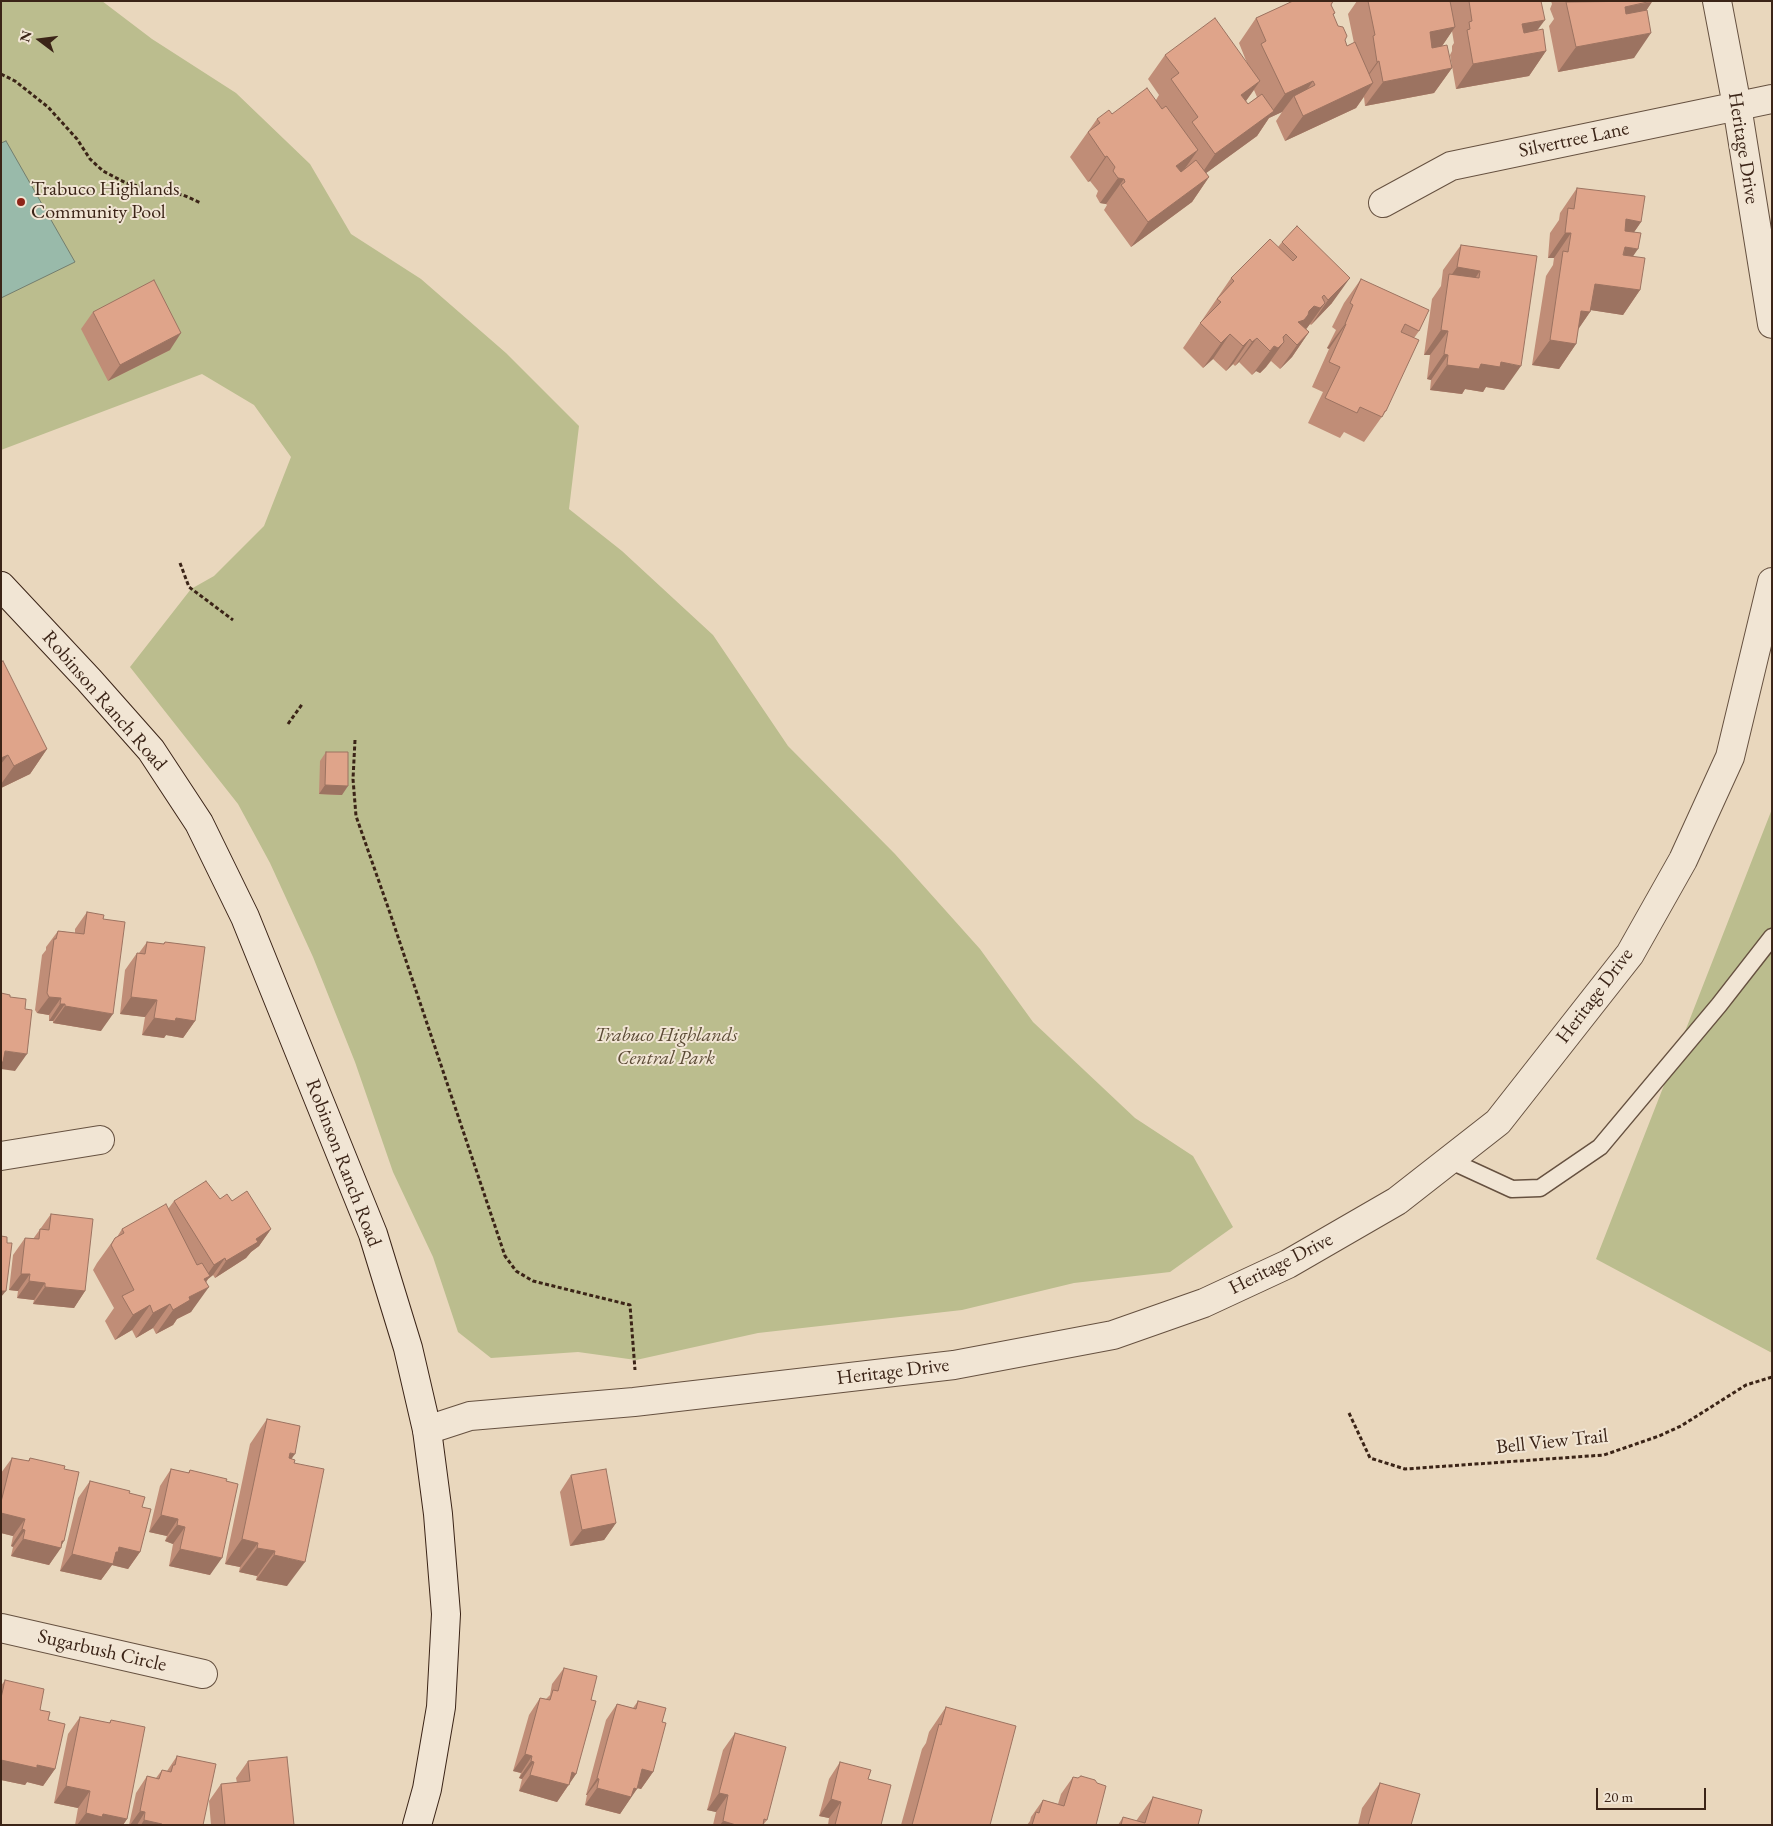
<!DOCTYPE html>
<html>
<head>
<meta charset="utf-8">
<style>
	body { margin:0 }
	#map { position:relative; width:1773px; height:1826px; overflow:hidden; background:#e9d7bd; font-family:"EB Garamond",serif }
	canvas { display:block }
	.frame { position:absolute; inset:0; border:2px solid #3b2417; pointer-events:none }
	.north { position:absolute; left:15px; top:15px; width:50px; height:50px; -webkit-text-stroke:4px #f1e5d4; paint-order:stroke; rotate:285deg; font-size:14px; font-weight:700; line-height:20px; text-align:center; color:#3b2417 }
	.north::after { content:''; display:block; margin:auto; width:18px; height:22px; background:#3b2417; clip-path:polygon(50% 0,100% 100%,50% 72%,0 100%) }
	.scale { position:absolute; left:1596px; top:1788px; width:110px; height:22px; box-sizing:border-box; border:2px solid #3b2417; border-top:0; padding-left:6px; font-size:15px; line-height:18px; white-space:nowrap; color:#3b2417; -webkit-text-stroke:4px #f1e5d4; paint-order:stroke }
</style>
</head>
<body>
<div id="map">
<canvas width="1773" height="1826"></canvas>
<div class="frame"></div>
<div class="north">N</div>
<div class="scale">20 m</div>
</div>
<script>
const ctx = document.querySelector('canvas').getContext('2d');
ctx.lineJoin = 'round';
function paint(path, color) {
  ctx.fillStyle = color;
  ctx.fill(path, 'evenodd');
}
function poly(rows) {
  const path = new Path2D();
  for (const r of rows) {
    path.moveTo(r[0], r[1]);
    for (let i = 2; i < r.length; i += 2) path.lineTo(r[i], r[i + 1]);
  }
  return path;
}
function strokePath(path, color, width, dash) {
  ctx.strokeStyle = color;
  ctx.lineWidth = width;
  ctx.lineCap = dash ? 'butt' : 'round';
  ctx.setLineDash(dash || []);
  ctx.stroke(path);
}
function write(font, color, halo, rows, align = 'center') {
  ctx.font = font + ' "EB Garamond",serif';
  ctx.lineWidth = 4;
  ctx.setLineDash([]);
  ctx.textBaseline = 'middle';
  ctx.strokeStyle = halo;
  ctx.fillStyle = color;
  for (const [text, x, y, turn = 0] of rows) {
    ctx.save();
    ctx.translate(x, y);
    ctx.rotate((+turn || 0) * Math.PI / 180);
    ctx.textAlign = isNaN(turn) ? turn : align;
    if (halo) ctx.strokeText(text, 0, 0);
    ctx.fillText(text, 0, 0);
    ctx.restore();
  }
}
paint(poly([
	[1,1,102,1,152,39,236,93,310,164,351,234,421,279,506,353,579,426,569,509,622,551,713,635,788,746,895,854,980,949,1033,1022,1135,1118,1193,1156,1233,1227,1170,1272,1074,1283,962,1310,758,1333,636,1360,578,1352,491,1358,458,1332,433,1257,393,1172,355,1062,313,957,270,863,238,804,130,667,191,589,214,576,264,526,291,457,254,405,202,374,1,450],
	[1772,809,1772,1353,1596,1259]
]), '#bbbd8e');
const water = poly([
	[6,141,75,262,1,298,1,143,6,141]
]);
paint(water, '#99baaa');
strokePath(water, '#737e6f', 1);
const lane = poly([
	[1449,1160,1512,1189,1540,1188,1600,1147,1719,1005,1772,937]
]);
const street = poly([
	[1717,1,1737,106,1772,324],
	[1383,203,1451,166,1772,99],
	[1,1156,100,1140],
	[427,1430,470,1416,634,1402,954,1365,1113,1335,1204,1303,1288,1264,1397,1201,1498,1122,1630,954,1683,860,1730,757,1772,582],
	[1,1628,203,1674]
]);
const secondary = poly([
	[1,586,89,680,151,750,199,823,245,917,373,1234,408,1348,427,1430,438,1514,446,1614,441,1707,427,1789,417,1825]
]);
strokePath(lane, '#665140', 19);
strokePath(street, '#665140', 30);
strokePath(secondary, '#3b2417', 30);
strokePath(poly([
	[1,74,15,81,48,107,77,139,90,159,103,171,126,183,159,191,183,195,201,203],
	[180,563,189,587,233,620],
	[288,724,303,703],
	[355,740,353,779,356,816,390,913,505,1256,516,1271,533,1281,630,1305,635,1370],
	[1349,1413,1370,1458,1405,1469,1604,1455,1659,1436,1681,1426,1746,1385,1772,1377]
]), '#3b2417', 3, [4, 2.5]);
strokePath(lane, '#f1e5d4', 16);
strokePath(street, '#f1e5d4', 28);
strokePath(secondary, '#f1e5d4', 28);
paint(poly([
	[1290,1,1333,1,1331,5,1335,13,1333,15,1347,46,1354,43,1348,14,1357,1,1541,1,1537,30,1546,51,1529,76,1456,89,1450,55,1452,51,1452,46,1454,43,1452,31,1442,46,1452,68,1434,93,1365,106,1364,97,1356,108,1285,141,1276,121,1282,112,1269,118,1257,136,1206,173,1209,177,1192,202,1131,247,1104,210,1107,205,1106,204,1100,203,1096,196,1098,191,1090,181,1088,182,1070,157,1097,119,1156,100,1159,95,1148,79,1165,55,1247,63,1239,43,1256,18,1289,3],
	[1254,90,1257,97,1248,104,1246,101],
	[1551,1,1652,1,1646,11,1634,58,1558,72,1549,26,1554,19,1550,9,1552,4],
	[1577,188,1641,222,1634,232,1633,256,1640,290,1623,315,1591,310,1590,312,1578,329,1576,344,1559,369,1532,365,1546,276,1553,265,1554,258,1548,258,1550,233,1559,220,1560,213],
	[1297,226,1332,303,1311,325,1310,324,1306,329,1309,332,1292,357,1280,369,1271,361,1266,367,1260,373,1256,371,1252,375,1239,362,1235,366,1233,364,1226,371,1213,359,1203,368,1183,348,1231,278,1278,247,1282,242],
	[1461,245,1537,256,1504,390,1486,387,1483,392,1465,389,1462,394,1430,390,1431,380,1427,379,1430,355,1424,355,1432,299,1441,286,1443,270],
	[1361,279,1419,331,1414,338,1386,411,1364,442,1344,432,1340,438,1308,423,1323,392,1312,387,1329,349,1327,348,1336,330,1332,327,1344,303],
	[93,312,170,350,108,381,81,329],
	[1,662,47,749,30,774,1,788],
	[326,752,342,795,319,794,320,761],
	[87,912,103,919,101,1031,53,1023,53,1021,49,1021,49,1015,37,1013,35,1010,42,955,46,950,46,947,58,931,75,933,75,929],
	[147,942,163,944,165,942,195,1021,183,1038,166,1035,164,1038,142,1035,145,1017,120,1014,125,970,137,953,139,953],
	[220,1199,232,1201,271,1229,259,1246,251,1252,246,1258,215,1278,213,1275,208,1279,191,1312,177,1319,173,1325,156,1334,153,1328,136,1338,132,1330,115,1340,105,1321,114,1308,93,1270,97,1263,115,1238,117,1237,122,1229,168,1209,174,1201],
	[51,1214,85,1291,74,1308,33,1304,34,1300,17,1298,18,1291,9,1290,13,1255,25,1238,33,1239],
	[267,1419,292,1459,287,1586,256,1580,257,1576,239,1572,240,1567,225,1564,250,1444],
	[12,1458,28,1461,30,1458,64,1469,62,1545,49,1565,11,1556,13,1547,11,1546,13,1536,1,1533,1,1473],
	[171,1469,188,1473,190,1470,210,1575,169,1566,173,1544,165,1541,167,1536,149,1532,160,1486],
	[571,1475,616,1523,604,1540,570,1546,560,1492],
	[90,1481,129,1493,142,1507,140,1552,128,1569,112,1565,101,1580,60,1571,78,1498],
	[564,1668,591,1700,576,1774,557,1802,519,1791,522,1779,519,1778,521,1773,513,1771,529,1715,540,1698,546,1699,550,1695,552,1684],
	[5,1680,40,1710,48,1720,55,1769,43,1786,27,1782,25,1785,1,1780,1,1686],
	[638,1701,662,1722,653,1772,641,1789,637,1788,620,1814,585,1805,587,1795,586,1795,606,1720,617,1704,633,1708],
	[946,1707,990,1825,901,1825,922,1749,926,1743,929,1732],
	[80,1717,109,1723,111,1720,127,1819,123,1825,75,1825,78,1808,54,1803,68,1734],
	[735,1733,767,1820,763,1825,713,1825,716,1812,707,1810,723,1750],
	[177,1756,203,1825,129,1825,136,1793,147,1776,156,1778,162,1770,167,1771],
	[248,1761,294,1825,211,1825,209,1801,221,1784,237,1783,236,1778],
	[840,1762,868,1779,881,1825,828,1825,829,1818,819,1816,829,1779],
	[1073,1777,1096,1825,1027,1825,1030,1821,1031,1817,1043,1800,1058,1804,1061,1794],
	[1380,1783,1411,1825,1358,1825,1362,1808],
	[1153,1797,1198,1825,1121,1825,1136,1821],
	[1123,1817,1121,1825,1118,1825]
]), '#c08d77');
paint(poly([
	[1652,2,1635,27,1608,32,1625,7],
	[1545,20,1527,44,1522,24],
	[1455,27,1438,52,1412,57,1430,32],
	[1651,33,1634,58,1558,72,1576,47],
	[1546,51,1529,76,1456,89,1473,64],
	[1379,61,1361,86,1360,86,1377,62],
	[1452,68,1434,93,1365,106,1383,82],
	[1260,81,1243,105,1241,95],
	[1313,81,1297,104,1294,96,1282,112,1269,118,1257,136,1198,179,1215,154,1271,113,1285,94],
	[1373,83,1356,108,1285,141,1303,116],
	[1198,150,1181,174,1176,166],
	[1107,156,1090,181,1088,182,1105,157],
	[1209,177,1192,202,1131,247,1148,222],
	[1118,178,1124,179,1106,204,1100,203],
	[1626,219,1641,222,1624,247,1609,244],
	[1565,233,1571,233,1554,258,1548,258],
	[1625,247,1638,249,1621,274],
	[1457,267,1480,271,1463,296,1448,280],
	[1350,278,1332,303,1311,325,1328,300],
	[1595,284,1640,290,1623,315,1577,308],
	[1325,303,1307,328,1302,333,1298,322,1314,306,1316,307],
	[1581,311,1590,312,1573,337],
	[1345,324,1346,324,1329,349,1327,348],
	[1441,330,1448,331,1430,355,1424,355],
	[1309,332,1292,357,1280,369,1297,345],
	[181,333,170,350,108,381,120,365],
	[1230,334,1213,359,1203,368,1221,343],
	[1286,334,1277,347,1284,342,1266,367,1260,373,1256,371,1252,375,1270,351],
	[1257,338,1239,362,1235,366,1252,342],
	[1250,339,1233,364,1226,371,1243,346],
	[1550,340,1576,344,1559,369,1532,365],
	[1444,354,1448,355,1431,380,1427,379],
	[1501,362,1521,366,1504,390,1486,387,1483,392,1465,389,1462,394,1430,390,1447,365,1481,364],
	[47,749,30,774,1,788,1,784,14,766],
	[8,755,1,764,1,758],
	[325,785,348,786,342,795,319,794],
	[49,997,61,998,49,1015,37,1013],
	[131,997,157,1000,145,1017,120,1014],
	[60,1004,65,1004,53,1021,49,1021],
	[65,1006,113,1014,101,1031,53,1023],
	[154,1018,176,1018,195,1021,183,1038,166,1035,164,1038,142,1035],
	[5,1051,27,1054,15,1071,1,1069,1,1056],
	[271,1229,259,1246,251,1252,246,1258,215,1278,226,1261,256,1239],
	[225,1258,213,1275,208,1279,198,1292,209,1287,191,1312,177,1319,173,1325,156,1334,173,1310,189,1297,193,1295,214,1265],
	[21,1274,30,1274,18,1291,9,1290],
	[29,1281,45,1283,34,1300,17,1298],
	[45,1287,85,1291,74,1308,33,1304],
	[1,1291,6,1291,1,1297],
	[170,1304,153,1328,136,1338,153,1313],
	[150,1305,132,1330,115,1340,133,1315],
	[290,1453,295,1454,277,1479],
	[1,1513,25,1519,13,1536,1,1533],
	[161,1515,178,1519,167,1536,149,1532],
	[616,1523,604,1540,570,1546,582,1530],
	[177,1525,185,1527,173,1544,165,1541],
	[22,1529,25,1530,13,1547,11,1546],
	[23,1539,62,1541,64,1541,60,1548,61,1548,49,1565,11,1556],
	[242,1539,258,1543,240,1567,225,1564],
	[119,1547,140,1552,128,1569,112,1565,101,1580,60,1571,72,1554],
	[257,1548,275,1551,257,1576,239,1572],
	[180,1549,222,1558,210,1575,169,1566],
	[274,1555,305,1562,287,1586,256,1580],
	[525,1754,532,1756,521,1773,513,1771],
	[1,1760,37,1765,55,1769,43,1786,27,1782,25,1785,1,1780],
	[531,1761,534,1762,522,1779,519,1778],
	[642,1769,653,1772,641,1789,630,1786],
	[572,1772,576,1774,557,1802,519,1791,530,1775],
	[597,1778,599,1779,587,1795,586,1795],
	[66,1786,90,1791,78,1808,54,1803],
	[597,1788,634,1788,637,1789,620,1814,585,1805],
	[719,1793,728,1795,716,1812,707,1810],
	[831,1799,841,1802,829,1818,819,1816],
	[140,1811,145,1812,137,1825,130,1825],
	[86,1813,103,1814,127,1819,123,1825,77,1825],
	[144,1820,162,1824,161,1825,141,1825],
	[723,1821,736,1825,720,1825]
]), '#9c7361');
const building = poly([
	[1293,1,1333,1,1331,5,1335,13,1333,14,1338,26,1343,27,1347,36,1345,40,1347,46,1355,42,1373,83,1303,116,1294,96,1315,85,1313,81,1285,94,1261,44,1266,41,1256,18,1293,1],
	[1368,1,1450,1,1455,27,1430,32,1432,48,1447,45,1452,68,1383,82,1379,61,1377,62,1373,36,1375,35,1368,1],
	[1469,1,1541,1,1545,20,1522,24,1524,33,1543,29,1546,51,1473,64,1467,30,1470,29,1469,22,1472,21,1469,1],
	[1652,1,1625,7,1626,14,1647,10,1651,33,1576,47,1566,2,1652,1],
	[1215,18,1260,81,1241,95,1248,104,1262,94,1274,111,1215,154,1192,122,1198,117,1171,79,1179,73,1165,55,1215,18],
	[1147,88,1162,109,1166,106,1198,150,1176,166,1181,172,1196,160,1209,177,1148,222,1121,185,1125,182,1124,179,1118,178,1113,171,1115,167,1107,156,1105,157,1088,132,1100,123,1097,119,1109,110,1112,114,1147,88],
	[1577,188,1645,196,1641,222,1626,219,1625,231,1641,233,1638,249,1625,247,1623,255,1645,258,1640,290,1595,284,1590,312,1581,311,1576,344,1550,340,1563,251,1568,252,1571,233,1565,233,1568,208,1574,209,1577,188],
	[1297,226,1350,278,1328,300,1324,295,1322,297,1325,303,1320,308,1314,306,1309,311,1308,315,1304,320,1298,322,1309,332,1297,345,1286,334,1283,337,1284,342,1278,348,1274,346,1270,351,1257,338,1252,342,1250,339,1243,346,1230,334,1221,343,1200,323,1221,302,1217,299,1234,281,1231,278,1270,239,1293,261,1297,257,1282,242,1297,226],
	[1461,245,1537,256,1521,366,1501,362,1500,367,1481,364,1479,369,1447,365,1448,355,1444,354,1448,331,1441,330,1449,274,1479,278,1480,271,1457,267,1461,245],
	[1361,279,1429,310,1419,331,1405,324,1401,332,1419,340,1386,411,1385,411,1382,417,1360,407,1357,413,1325,398,1340,367,1329,362,1346,324,1345,324,1353,305,1350,303,1361,279],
	[154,280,181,333,120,365,93,312,154,280],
	[3,661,47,749,14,766,8,755,1,758,1,662,3,661],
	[326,752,348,752,348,786,325,785,326,752],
	[87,912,104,915,103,919,125,922,113,1014,65,1006,65,1004,60,1004,61,998,49,997,47,993,54,939,56,939,58,931,84,934,87,912],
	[147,942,164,944,165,942,205,947,195,1021,176,1018,175,1021,154,1018,157,1000,131,997,137,953,145,954,147,942],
	[1,993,10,995,10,997,26,999,25,1009,32,1010,27,1054,5,1051,3,1062,1,1062,1,993],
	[206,1181,220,1199,227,1194,232,1201,247,1191,271,1229,256,1239,258,1242,226,1261,225,1258,214,1265,174,1201,206,1181],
	[166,1204,197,1265,202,1263,210,1276,204,1279,209,1287,189,1297,190,1300,173,1310,170,1304,153,1313,150,1305,133,1315,122,1296,134,1290,111,1245,115,1238,124,1233,122,1229,166,1204],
	[51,1214,93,1219,85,1291,45,1287,45,1283,29,1281,30,1274,21,1274,25,1238,39,1239,40,1229,49,1230,51,1214],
	[1,1236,7,1237,7,1243,12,1243,6,1291,1,1291,1,1236],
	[267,1419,300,1426,295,1454,290,1453,289,1458,295,1460,294,1463,324,1469,305,1562,274,1555,275,1551,257,1548,258,1543,242,1539,267,1419],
	[12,1458,29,1461,30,1458,65,1466,64,1469,79,1472,64,1541,62,1541,61,1548,23,1539,25,1530,22,1529,25,1519,1,1513,1,1502,12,1458],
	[171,1469,189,1473,190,1470,227,1479,226,1481,238,1484,222,1558,180,1549,185,1527,177,1525,178,1519,161,1515,171,1469],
	[606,1469,616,1523,582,1530,571,1475,606,1469],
	[90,1481,130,1491,129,1493,145,1497,142,1507,151,1509,140,1552,119,1547,118,1552,116,1552,113,1564,72,1554,90,1481],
	[564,1668,597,1676,591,1700,596,1701,576,1774,572,1772,569,1785,530,1775,534,1762,531,1761,532,1756,525,1754,540,1698,550,1700,553,1690,558,1691,564,1668],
	[5,1680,44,1689,40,1710,50,1712,48,1720,65,1724,55,1769,37,1765,37,1768,1,1760,1,1698,5,1680],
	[638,1701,666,1708,662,1722,666,1723,653,1772,642,1769,637,1789,634,1788,631,1797,597,1788,599,1779,597,1778,617,1704,636,1709,638,1701],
	[946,1707,1016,1726,990,1825,912,1825,939,1724,941,1725,946,1707],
	[80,1717,110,1723,111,1720,145,1727,127,1819,103,1814,102,1817,86,1813,90,1791,66,1786,80,1717],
	[735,1733,786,1747,767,1820,764,1819,763,1825,736,1825,723,1821,728,1795,719,1793,735,1733],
	[177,1756,216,1764,203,1825,162,1825,162,1824,144,1820,145,1812,140,1811,147,1776,159,1779,162,1770,171,1772,173,1765,175,1765,177,1756],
	[287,1757,294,1825,225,1825,221,1784,250,1781,248,1761,287,1757],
	[840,1762,871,1770,868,1779,891,1785,881,1825,835,1825,841,1802,831,1799,840,1762],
	[1081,1776,1095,1780,1097,1783,1106,1786,1096,1825,1032,1825,1036,1812,1039,1813,1043,1800,1064,1806,1073,1777,1078,1778,1081,1776],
	[1380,1783,1420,1794,1411,1825,1368,1825,1380,1783],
	[1153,1797,1202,1810,1198,1825,1121,1825,1123,1817,1145,1823,1153,1797]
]);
paint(building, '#dfa48a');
strokePath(building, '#9c7361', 1);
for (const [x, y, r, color] of [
	[21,202,5,"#8f2418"]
]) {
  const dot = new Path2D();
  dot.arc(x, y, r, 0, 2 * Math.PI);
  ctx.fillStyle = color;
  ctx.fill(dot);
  strokePath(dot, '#f1e5d4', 2);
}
write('20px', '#3b2417', '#f1e5d4', [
	["Silvertree Lane",1574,140,-12],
	["Heritage Drive",1743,148,81],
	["Robinson Ranch Road",104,701,49],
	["Heritage Drive",1595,996,-53],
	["Robinson Ranch Road",343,1163,69],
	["Heritage Drive",1281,1264,-27],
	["Heritage Drive",893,1372,-7],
	["Bell View Trail",1552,1442,-6],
	["Sugarbush Circle",102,1651,13]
]);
write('20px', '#3b2417', '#f1e5d4', [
	["Trabuco Highlands",31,190],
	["Community Pool",31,213]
], 'left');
write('italic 20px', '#5b4a35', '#f1e5d4', [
	["Trabuco Highlands",666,1036],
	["Central Park",666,1059]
]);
</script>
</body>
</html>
